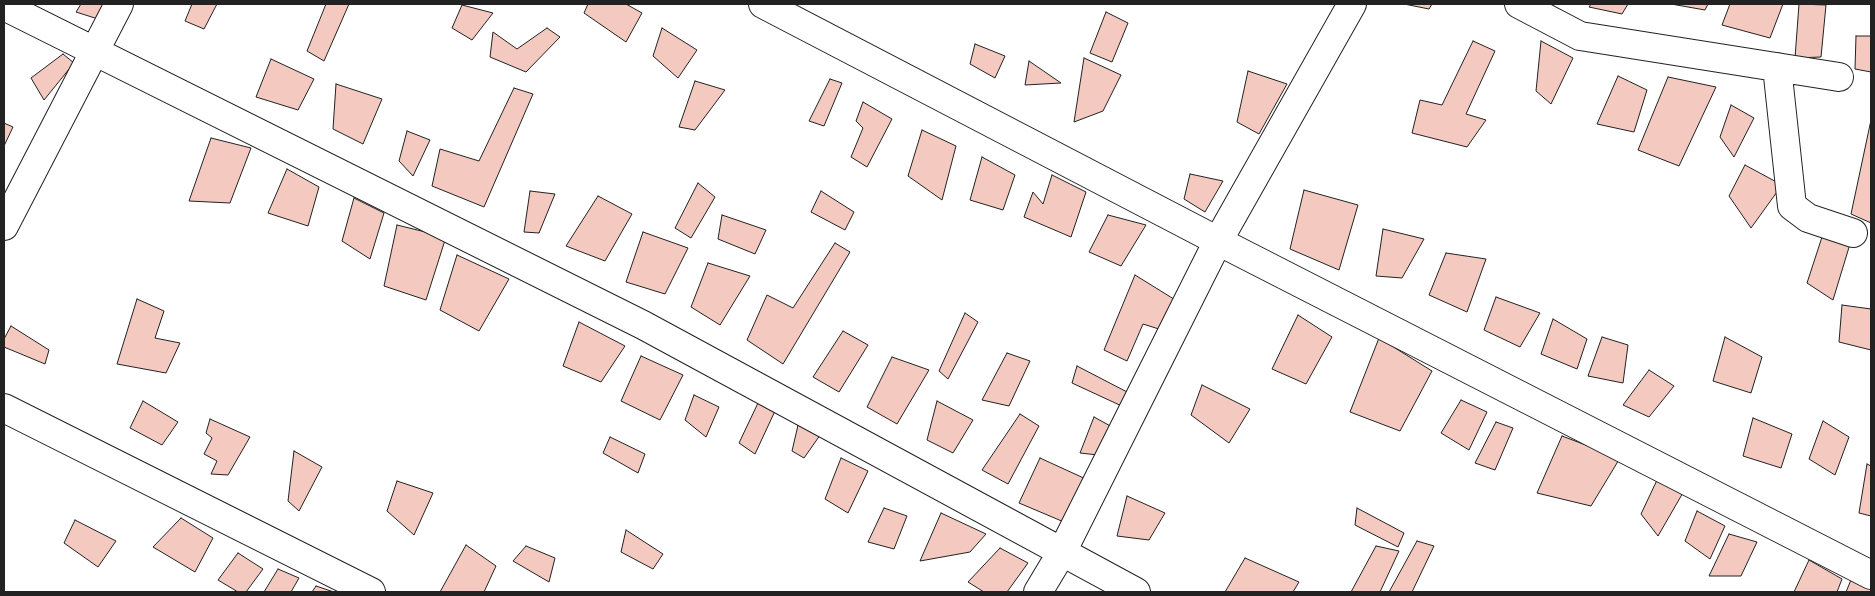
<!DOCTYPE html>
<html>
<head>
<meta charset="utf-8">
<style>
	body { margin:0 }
	#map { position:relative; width:1875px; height:596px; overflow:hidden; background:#fff; font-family:"Noto Serif",serif }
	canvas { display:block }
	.frame { position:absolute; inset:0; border:5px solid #222; pointer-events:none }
</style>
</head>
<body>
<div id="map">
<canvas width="1875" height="596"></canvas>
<div class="frame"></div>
</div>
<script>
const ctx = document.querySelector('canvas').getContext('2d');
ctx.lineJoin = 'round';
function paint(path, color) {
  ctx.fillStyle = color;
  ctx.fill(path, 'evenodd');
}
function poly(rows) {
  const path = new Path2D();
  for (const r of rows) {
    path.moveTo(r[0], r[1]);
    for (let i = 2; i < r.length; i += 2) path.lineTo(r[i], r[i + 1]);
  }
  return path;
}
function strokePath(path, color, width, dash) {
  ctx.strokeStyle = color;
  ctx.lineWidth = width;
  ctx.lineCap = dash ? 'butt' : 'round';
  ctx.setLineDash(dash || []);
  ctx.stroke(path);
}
const building = poly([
	[81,4,107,4,98,19,76,12,81,4],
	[192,4,217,4,204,29,185,21,192,4],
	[326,4,349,4,324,61,307,51,326,4],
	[588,4,626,4,642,13,626,42,584,13,588,4],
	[1404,4,1432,4,1429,9,1404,4],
	[1591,4,1628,4,1622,14,1589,7,1591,4],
	[1671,4,1708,4,1705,10,1671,4],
	[1730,4,1783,4,1770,38,1722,25,1730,4],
	[1799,4,1826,5,1821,57,1795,58,1799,4],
	[462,5,493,13,472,40,452,28,462,5],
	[1106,12,1128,23,1112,62,1090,53,1106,12],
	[547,28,560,37,526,72,490,57,493,32,517,49,547,28],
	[662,28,697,50,678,78,653,56,662,28],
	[1856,36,1871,36,1871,72,1855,69,1856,36],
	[1473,41,1495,51,1466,114,1486,120,1467,147,1412,133,1420,100,1442,105,1473,41],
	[1541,41,1573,58,1551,104,1536,91,1541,41],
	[975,44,1005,56,995,78,970,64,975,44],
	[63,54,74,63,44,100,31,78,63,54],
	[1084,58,1121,75,1103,111,1074,122,1084,58],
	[271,59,314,79,298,110,256,97,271,59],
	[1029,61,1061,83,1025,85,1029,61],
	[1248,71,1287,84,1259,134,1237,122,1248,71],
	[1618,76,1647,90,1634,132,1597,124,1618,76],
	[1668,77,1716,87,1679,166,1638,150,1668,77],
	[830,79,842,83,824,126,809,121,830,79],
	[695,81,725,90,695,130,679,127,695,81],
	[336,84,382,99,363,144,333,129,336,84],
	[514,88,533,94,484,207,432,186,440,149,479,161,514,88],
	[863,102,892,119,867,167,851,157,863,128,856,121,863,102],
	[1731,105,1754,118,1734,157,1720,137,1731,105],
	[1871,120,1871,223,1851,214,1871,120],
	[4,123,13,127,4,146,4,123],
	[922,130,956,146,942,200,908,176,922,130],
	[407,131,430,140,413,176,399,161,407,131],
	[211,138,251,148,230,203,189,201,211,138],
	[982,157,1015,175,1003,210,970,200,982,157],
	[1745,165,1782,185,1751,228,1729,196,1745,165],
	[287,169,319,187,308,226,268,213,287,169],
	[1190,174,1223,181,1205,212,1184,199,1190,174],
	[1052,175,1086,192,1071,237,1024,217,1033,192,1043,204,1052,175],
	[698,183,715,197,691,238,675,228,698,183],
	[1304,190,1358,205,1339,270,1290,249,1304,190],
	[530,191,555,194,539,233,524,232,530,191],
	[821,191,854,212,845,230,811,212,821,191],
	[598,196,632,214,605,261,566,246,598,196],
	[354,198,384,213,370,259,342,241,354,198],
	[722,215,766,230,755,254,718,239,722,215],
	[1108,215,1146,225,1121,266,1089,252,1108,215],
	[397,225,446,237,426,300,384,286,397,225],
	[1383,229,1424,239,1402,278,1376,276,1383,229],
	[643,232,688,248,665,294,626,282,643,232],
	[1823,234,1850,244,1833,300,1807,283,1823,234],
	[835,243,850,252,783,364,747,340,767,295,793,308,835,243],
	[1446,253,1486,259,1467,312,1429,295,1446,253],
	[457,255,509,279,479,331,440,310,457,255],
	[708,263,750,276,720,325,691,307,708,263],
	[1135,275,1177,301,1162,330,1143,324,1127,361,1104,350,1135,275],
	[1496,297,1540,313,1520,347,1484,330,1496,297],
	[137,299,164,311,155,338,180,343,166,373,117,364,137,299],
	[1842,305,1871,309,1871,350,1839,342,1842,305],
	[965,313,978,322,948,379,939,371,965,313],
	[1298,315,1332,337,1306,384,1272,369,1298,315],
	[1553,319,1587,339,1577,369,1541,354,1553,319],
	[579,322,625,346,601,382,563,366,579,322],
	[11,326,49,350,45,364,4,347,4,339,11,326],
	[843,331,868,345,839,392,813,377,843,331],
	[1602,337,1628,345,1623,383,1588,376,1602,337],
	[1725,337,1762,357,1751,393,1713,381,1725,337],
	[1379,338,1432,371,1400,431,1350,412,1379,338],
	[1007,353,1030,361,1009,406,982,400,1007,353],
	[641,356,683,375,660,420,621,401,641,356],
	[892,357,929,370,897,424,867,407,892,357],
	[1077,366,1129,393,1126,408,1072,383,1077,366],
	[1649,370,1674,386,1649,417,1623,405,1649,370],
	[1202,385,1250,409,1229,443,1191,415,1202,385],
	[694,395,719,407,706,437,685,420,694,395],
	[1461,400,1487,412,1469,450,1441,433,1461,400],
	[143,401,178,422,162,445,130,428,143,401],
	[937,401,973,420,953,453,927,440,937,401],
	[758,403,775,411,755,454,739,443,758,403],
	[1020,414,1039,426,1008,484,982,470,1020,414],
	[1094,417,1114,428,1098,455,1080,453,1094,417],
	[1753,418,1792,434,1781,468,1743,456,1753,418],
	[210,419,250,437,228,475,211,474,217,461,204,454,212,438,206,433,210,419],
	[799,421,823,431,804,458,792,451,799,421],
	[1823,421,1849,437,1835,475,1809,459,1823,421],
	[1496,422,1513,428,1495,470,1475,463,1496,422],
	[1562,436,1620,458,1591,506,1537,493,1562,436],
	[610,437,645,454,638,473,603,453,610,437],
	[294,451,322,467,299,511,288,501,294,451],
	[841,458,868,471,848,513,825,499,841,458],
	[1040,458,1088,480,1064,522,1019,503,1040,458],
	[1867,464,1871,466,1871,516,1859,513,1867,464],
	[1658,478,1684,491,1658,536,1641,514,1658,478],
	[397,481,433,493,414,535,387,511,397,481],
	[1127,496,1165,513,1149,540,1117,536,1127,496],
	[884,508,907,516,894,549,868,542,884,508],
	[1357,508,1404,533,1398,547,1355,525,1357,508],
	[1697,511,1725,526,1710,559,1685,541,1697,511],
	[941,513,986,534,970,552,920,561,941,513],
	[181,518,213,538,195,572,153,547,181,518],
	[75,520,116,541,98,567,64,543,75,520],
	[626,530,663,554,653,569,621,552,626,530],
	[1729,534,1757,542,1741,576,1709,576,1729,534],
	[1417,541,1434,546,1412,592,1389,592,1417,541],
	[466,545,496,566,484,592,440,592,466,545],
	[526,546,555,558,549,582,513,561,526,546],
	[1376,546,1399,551,1380,592,1351,592,1376,546],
	[1000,548,1028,563,1007,592,984,592,968,582,1000,548],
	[238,553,263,569,246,592,238,592,218,580,238,553],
	[1245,558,1299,582,1293,592,1225,592,1245,558],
	[1809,560,1842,579,1837,592,1794,592,1809,560],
	[278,569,299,578,291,592,264,592,278,569],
	[1853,575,1871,584,1871,592,1846,592,1853,575],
	[316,586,334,592,312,592,316,586]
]);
paint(building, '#f3c9c0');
strokePath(building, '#222', 1);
const street = poly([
	[763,4,1218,241,1871,575],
	[1519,4,1580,36,1839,77],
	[4,6,643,325,1136,592],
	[1777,67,1792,206,1808,218,1853,233],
	[4,226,119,4],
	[4,408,371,592],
	[1038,592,1062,552,1218,241,1352,4]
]);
strokePath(street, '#222', 30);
strokePath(street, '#fff', 28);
</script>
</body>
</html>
